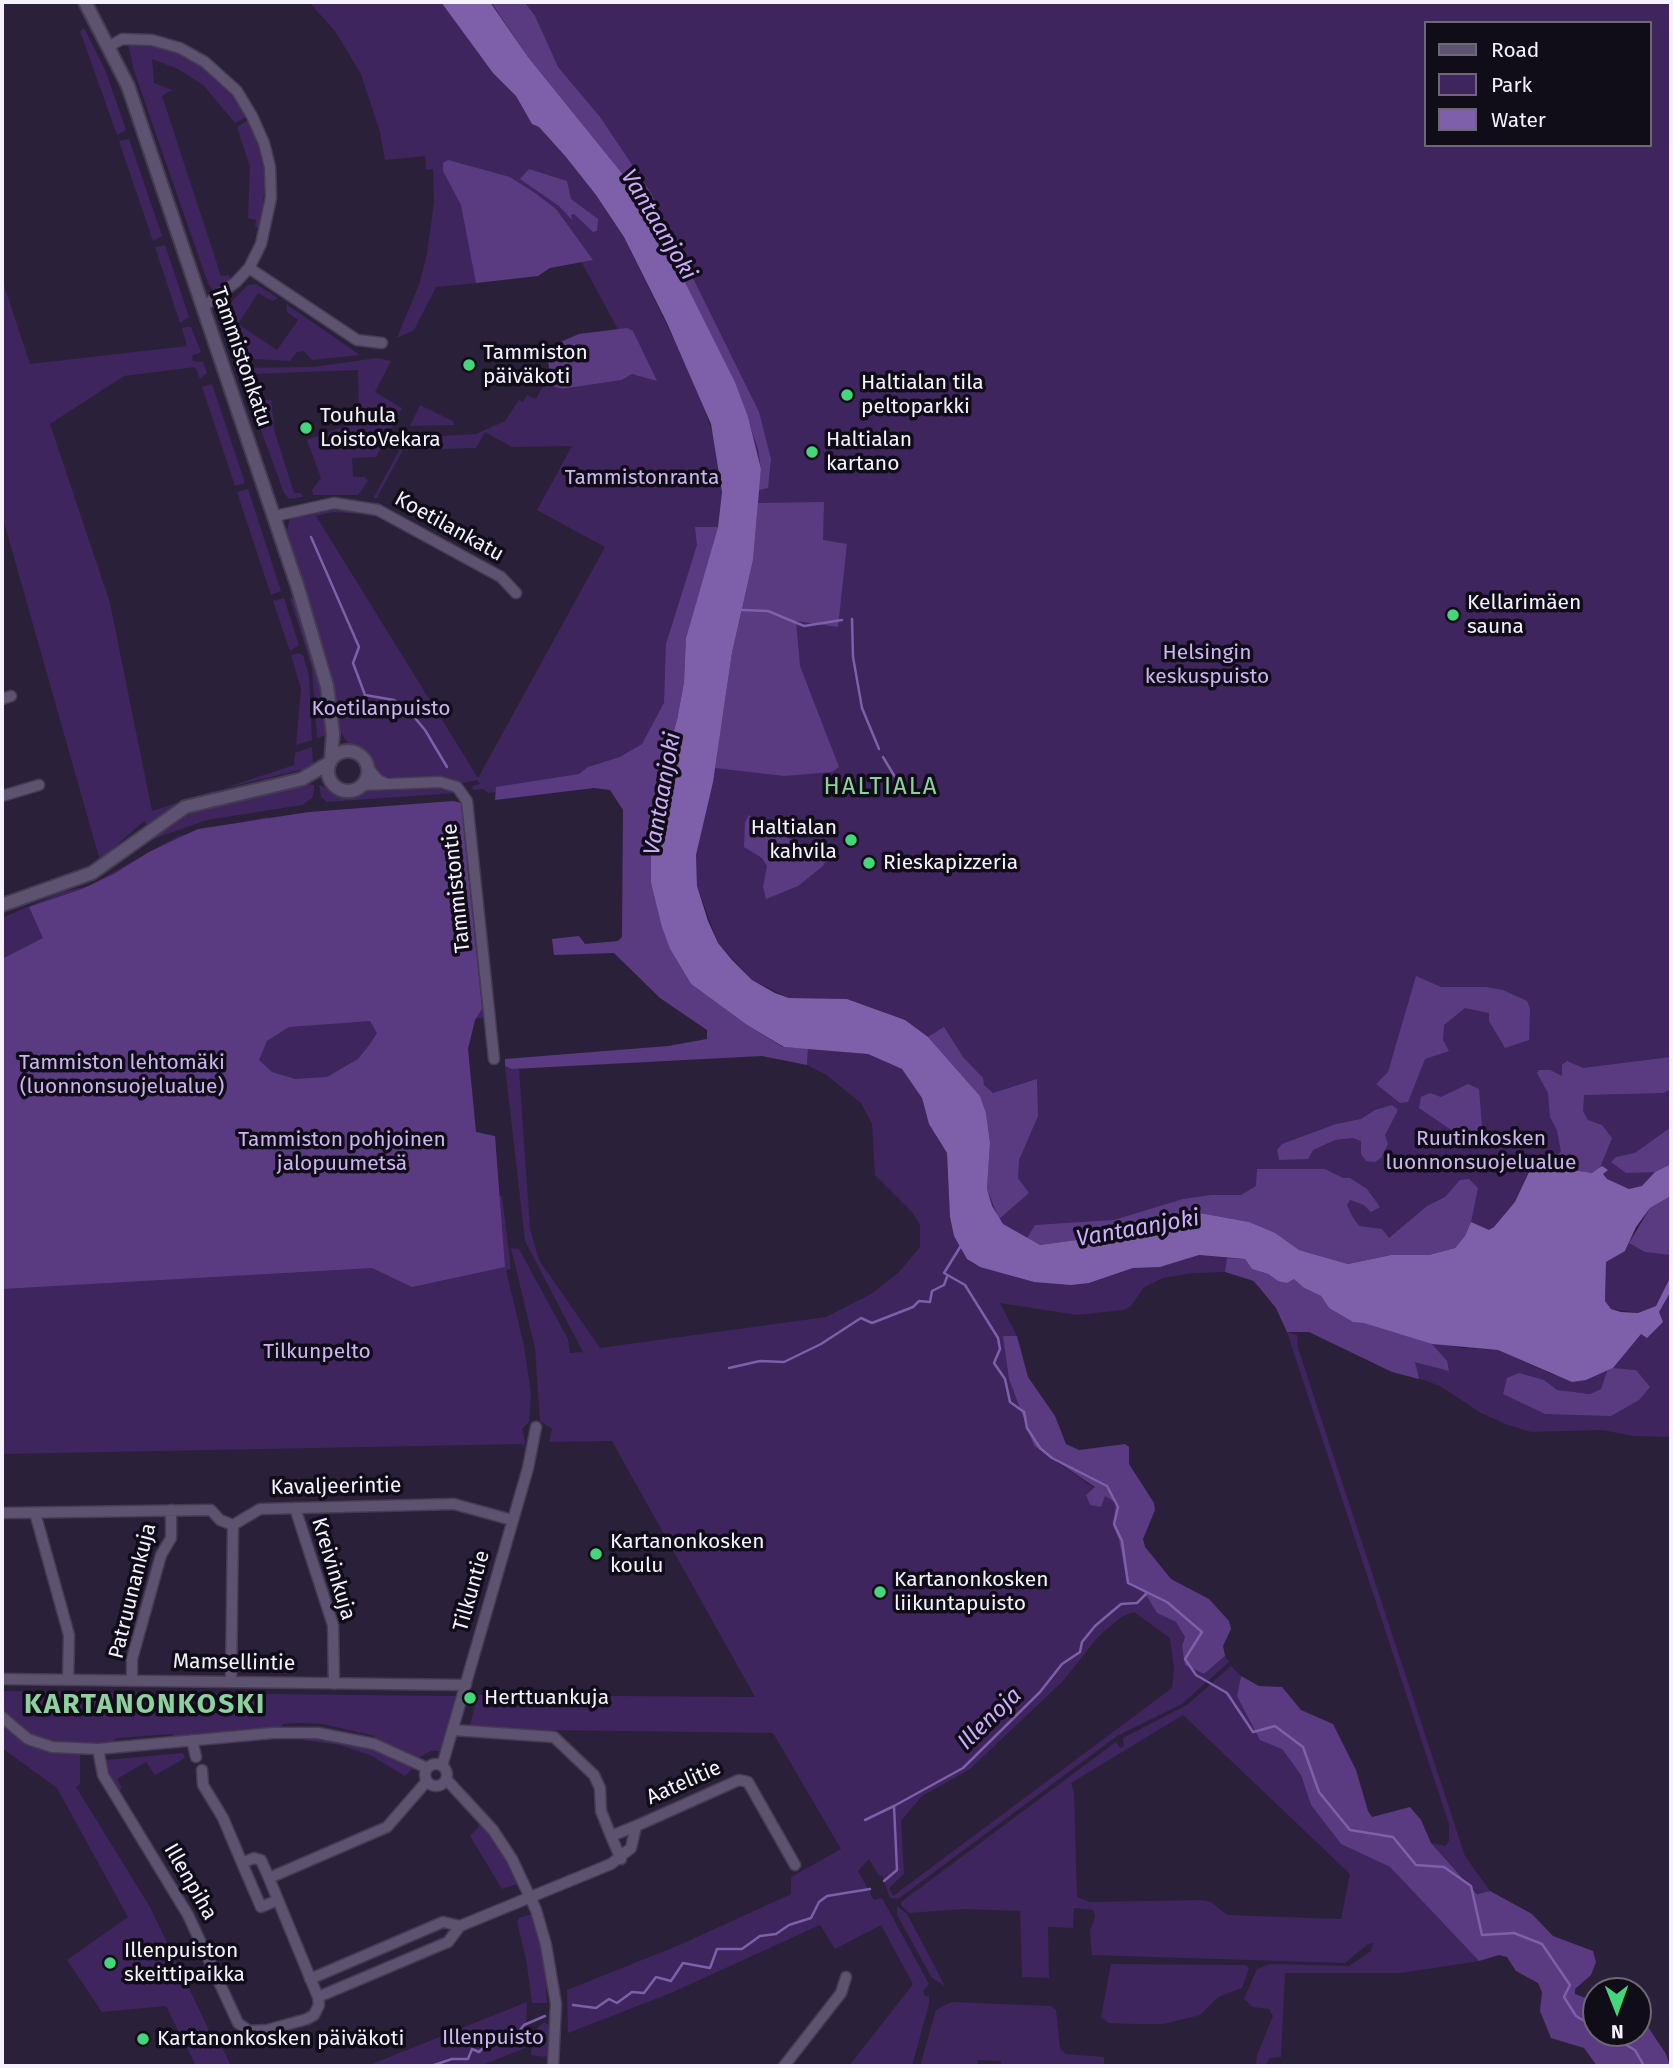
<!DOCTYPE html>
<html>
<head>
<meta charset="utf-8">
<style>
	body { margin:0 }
	#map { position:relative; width:1673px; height:2068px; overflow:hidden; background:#2b203a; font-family:"Fira Sans",sans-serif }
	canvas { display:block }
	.frame { position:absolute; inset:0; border:4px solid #f6f1ff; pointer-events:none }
	.legend { position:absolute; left:1424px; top:21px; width:228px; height:126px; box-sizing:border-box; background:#110d18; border:2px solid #6d6874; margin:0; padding:9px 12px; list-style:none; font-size:21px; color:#f6f1ff }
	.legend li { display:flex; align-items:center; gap:14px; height:35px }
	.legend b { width:35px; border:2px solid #6d6874 }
	.north { position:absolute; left:1582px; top:1977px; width:70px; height:70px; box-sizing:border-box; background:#110d18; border:2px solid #6d6874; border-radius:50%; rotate:179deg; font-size:19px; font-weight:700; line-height:28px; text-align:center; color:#f6f1ff }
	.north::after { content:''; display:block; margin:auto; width:24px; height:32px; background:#43d77b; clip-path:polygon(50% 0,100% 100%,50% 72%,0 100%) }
</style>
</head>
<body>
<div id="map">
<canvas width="1673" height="2068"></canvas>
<div class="frame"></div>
<ul class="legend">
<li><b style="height:9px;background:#5d5270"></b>Road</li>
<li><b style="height:19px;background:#3e255d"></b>Park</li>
<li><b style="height:19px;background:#7e5fa9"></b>Water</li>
</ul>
<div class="north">N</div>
</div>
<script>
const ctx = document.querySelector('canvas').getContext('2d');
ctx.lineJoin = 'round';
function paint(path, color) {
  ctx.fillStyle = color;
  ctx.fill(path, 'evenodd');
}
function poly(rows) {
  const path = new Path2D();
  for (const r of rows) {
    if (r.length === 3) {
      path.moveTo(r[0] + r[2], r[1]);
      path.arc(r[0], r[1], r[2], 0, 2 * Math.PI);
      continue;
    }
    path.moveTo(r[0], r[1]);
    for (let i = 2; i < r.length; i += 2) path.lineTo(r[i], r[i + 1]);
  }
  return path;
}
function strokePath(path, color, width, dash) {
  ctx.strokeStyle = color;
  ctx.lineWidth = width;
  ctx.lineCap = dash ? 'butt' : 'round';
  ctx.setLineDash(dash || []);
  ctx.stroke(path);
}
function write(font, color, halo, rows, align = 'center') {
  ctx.font = font + ' "Fira Sans",sans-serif';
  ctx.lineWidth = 7;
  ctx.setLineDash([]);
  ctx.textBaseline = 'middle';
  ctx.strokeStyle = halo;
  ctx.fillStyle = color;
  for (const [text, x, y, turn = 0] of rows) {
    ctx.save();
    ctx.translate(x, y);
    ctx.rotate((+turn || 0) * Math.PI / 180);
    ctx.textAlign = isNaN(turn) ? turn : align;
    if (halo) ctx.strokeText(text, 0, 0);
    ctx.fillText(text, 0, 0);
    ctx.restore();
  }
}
paint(poly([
	[309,2,441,2,493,73,516,96,532,124,539,127,566,157,596,195,624,237,698,389,717,447,722,492,718,527,684,682,633,773,488,793,483,789,473,790,472,786,480,784,477,780,463,783,445,778,401,781,381,775,367,755,347,742,338,728,332,675,287,530,290,519,331,507,360,509,360,514,333,512,316,516,478,778,605,547,537,510,572,446,512,447,485,432,476,448,403,450,376,499,374,497,406,438,476,434,505,421,519,400,523,402,527,395,536,399,544,384,562,389,622,380,632,374,643,376,581,261,475,276,476,283,436,287,414,330,397,338,420,282,427,254,434,202,433,169,426,170,425,156,385,160,380,132,361,74,335,31],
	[491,2,1671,2,1671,1179,1586,1237,1271,1246,1034,1261,963,1186,884,1012,847,999,789,998,752,980,718,943,697,886,696,855,747,590,761,469,629,182,528,57],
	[1426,23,1650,23,1650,145,1426,145],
	[84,28,106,72,126,130,117,135,80,31],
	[145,43,179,53,205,67,226,86,248,116,235,123,203,85,178,69,152,59,154,83,172,90,162,96,221,276,229,275,232,282,216,295,208,283,134,71,128,44],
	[250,119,266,170,261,229,255,227,256,220,248,218,250,167,237,127],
	[129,139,162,236,153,241,119,141],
	[165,245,189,317,180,323,155,247],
	[2,279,30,364,187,346,182,328,187,327,191,327,201,352,192,356,193,361,203,362,207,373,200,379,195,367,124,376,50,424,110,603,152,811,214,791,216,795,152,825,148,826,144,821,119,843,117,853,107,855,102,863,62,879,100,861,2,515],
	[256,284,278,298,272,301,258,293,238,324,277,350,298,320,287,312,286,304,360,355,312,360,304,351,297,352,290,361,236,358,223,323,223,310,248,285],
	[377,358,391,361,375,392,402,408,376,457,352,458,353,477,365,477,368,481,358,495,313,495,312,490,321,478,307,440,359,421,358,370,253,374,256,386,246,388,239,368,313,367],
	[212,384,245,483,235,486,202,387],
	[258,391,265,400,271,400,275,433,294,493,301,493,303,497,289,499,284,493,248,394],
	[420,405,453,421,454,425,410,426],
	[248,489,281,591,271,595,237,492],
	[284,598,299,645,290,651,273,601],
	[290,598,297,599,324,686,327,735,317,738,312,668],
	[298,653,303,655,309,676,312,740,296,745,301,689,291,655],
	[312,747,313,764,308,768,222,789,294,765,295,753],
	[303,784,314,785,314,791,312,798,302,805,207,820,150,840,193,811],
	[319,785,347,796,370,788,438,788,456,793,327,802,321,797],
	[267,817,290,838,452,897,480,901,493,1017,452,1021,487,1196,502,1196,511,1269,506,1270,524,1346,531,1394,529,1422,522,1429,525,1442,523,1448,522,1444,2,1454,2,918,62,892,89,886,178,836],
	[808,1048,868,1054,902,1069,913,1082,922,1098,929,1124,947,1153,950,1217,954,1236,972,1263,1034,1282,1089,1283,1133,1268,1160,1267,1199,1255,1227,1258,1410,1338,1462,1348,1498,1350,1554,1375,1586,1380,1607,1371,1601,1389,1590,1394,1575,1392,1588,1404,1636,1370,1613,1368,1664,1304,1662,1298,1656,1306,1638,1313,1611,1309,1605,1301,1606,1262,1625,1251,1629,1243,1635,1246,1671,1193,1671,1435,1668,1437,1633,1436,1602,1430,1531,1432,1508,1425,1481,1413,1440,1386,1391,1368,1263,1290,1227,1261,1225,1272,1193,1273,1163,1278,1144,1287,1131,1306,1123,1310,1077,1315,1000,1303,1017,1336,1004,1336,1009,1379,1034,1446,1116,1503,1113,1525,1119,1540,1127,1583,1146,1593,1157,1613,1176,1622,1185,1637,1182,1646,1204,1674,1225,1656,1229,1662,1182,1704,1117,1736,898,1899,890,1898,882,1875,879,1876,869,1859,858,1871,874,1900,882,1898,929,1984,923,1991,925,1996,929,1996,929,2004,912,2066,849,2066,913,1984,881,1925,835,1949,820,1925,671,1993,568,2033,567,1990,682,1944,791,1894,791,1877,841,1849,773,1733,469,1729,478,1695,755,1697,612,1441,549,1442,552,1429,540,1421,535,1348,511,1248,519,1249,568,1339,570,1353,583,1352,525,1241,505,1066,519,1069,530,1229,539,1260,600,1348,826,1317,871,1294,898,1273,920,1247,920,1225,912,1212,875,1175,872,1124,861,1103,825,1074,807,1065],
	[1134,1612,1170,1638,1174,1669,1172,1688,893,1896,889,1888,904,1874,901,1821,922,1796,970,1769,1063,1681,1098,1637,1121,1617],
	[1287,1332,1297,1335,1298,1348,1465,1856,1490,1891,1478,1894,1431,1843,1445,1846,1449,1841,1449,1824],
	[1231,1666,1241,1676,1237,1696,1282,1749,1301,1775,1311,1805,1341,1844,1390,1867,1479,1961,1401,1973,1285,1973,1281,2057,1270,2058,1265,2066,1256,2066,1257,2055,1273,2016,1269,2009,1253,2007,1244,1999,1257,1969,1270,1964,1349,1966,1371,1951,1373,1943,1368,1944,1345,1963,1092,1955,1090,1931,1095,1917,1093,1910,1074,1908,1073,1928,1048,1927,1049,1978,1022,1977,1020,1911,964,1909,909,1913,901,1905,901,1902,1116,1742,1120,1748,1124,1746,1123,1738,1187,1705],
	[1183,1715,1350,1874,1341,1919,1227,1915,1211,1902,1202,1900,1090,1902,1077,1897,1074,1793,1071,1783],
	[2,1691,457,1696,441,1751,431,1751,418,1758,376,1742,374,1736,323,1724,297,1723,283,1724,279,1729,177,1738,172,1734,117,1738,111,1743,99,1744,52,1743,32,1736,2,1710],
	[2,1723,20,1739,39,1749,80,1754,80,1784,76,1787,150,1907,217,2047,223,2049,231,2066,196,2066,166,2006,102,2012,67,1960,128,1917,57,1788,2,1748],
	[304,1737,356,1744,389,1755,413,1768,405,1776,370,1755,339,1745,304,1740],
	[183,1753,185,1758,155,1775,146,1762,117,1779,122,1788,120,1790,116,1789,105,1767,105,1760],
	[480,1825,499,1846,520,1883,502,1889,470,1836],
	[897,1906,907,1914,945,1986,932,1978,897,1915],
	[532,1914,543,1948,547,2003,532,2003,526,1958,517,1922,519,1918],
	[1111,1964,1246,1965,1249,1968,1242,1988,1218,1997,1200,2015,1163,2024,1135,2024,1109,2023,1101,2017],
	[527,2002,525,2048,480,2066,367,2066],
	[951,2002,1051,2006,1056,2010,1060,2048,1066,2054,1104,2057,1104,2066,1001,2066,1001,2061,978,2060,977,2066,920,2066,936,2010],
	[544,2022,549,2025,550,2052,545,2057,531,2055,533,2032]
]), '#3e255d');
paint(poly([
	[491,2,526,4,535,16,558,67,600,117,651,193,759,412,771,459,768,488,759,490,761,469,758,449,735,382,651,214,629,182,528,57],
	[448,160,510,177,535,193,556,209,593,260,550,268,538,276,476,283,461,205,443,171,443,163],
	[529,169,567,181,571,199,598,219,597,231,593,232,574,214,571,215,572,220,559,206,520,179],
	[627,328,633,331,657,381,632,374,622,380,562,389,544,384,549,369,548,356,558,343,579,334],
	[824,502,823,540,847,544,838,627,796,621,800,666,839,767,832,772,784,776,715,768,732,653,753,560,758,503],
	[695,527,718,527,686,638,684,682,677,720,663,768,651,854,651,883,670,949,691,984,747,1025,783,1047,808,1048,807,1065,762,1056,512,1069,505,1066,505,1059,668,1046,707,1039,707,1030,660,998,614,953,554,955,552,939,579,936,585,944,618,941,622,937,623,810,610,790,594,788,495,800,496,787,579,774,588,767,620,757,642,744,664,703,666,644,693,558,697,545],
	[453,801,461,803,482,1009,475,1020,468,1049,476,1132,495,1136,505,1267,412,1287,372,1268,2,1289,2,959,43,938,29,907,82,889,114,874,149,852,198,829,309,812],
	[370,1021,377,1033,370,1044,358,1059,327,1077,295,1079,272,1072,259,1060,267,1041,289,1027],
	[749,815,768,830,813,848,827,859,823,866,798,886,766,899,763,887,767,866,762,858,744,847,745,822],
	[1416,976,1441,987,1486,987,1503,990,1527,1001,1530,1009,1529,1040,1505,1048,1489,1021,1489,1013,1465,1008,1444,1025,1443,1040,1449,1051,1425,1059,1408,1102,1400,1103,1376,1084,1388,1072],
	[944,1027,963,1057,983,1078,984,1085,993,1093,1037,1079,1038,1116,1019,1160,1018,1178,1029,1193,999,1219,987,1189,990,1143,986,1113,980,1096,928,1037],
	[1671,1057,1671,1089,1663,1093,1584,1095,1583,1111,1588,1120,1602,1125,1612,1138,1599,1170,1592,1173,1540,1165,1561,1152,1557,1130,1550,1117,1548,1093,1537,1073,1539,1070,1550,1070,1562,1076,1562,1065,1567,1061,1583,1068],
	[1468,1084,1479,1089,1482,1127,1479,1145,1472,1144,1419,1108,1421,1097,1430,1093,1441,1097],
	[1392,1105,1398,1110,1385,1135,1388,1144,1381,1158,1375,1162,1366,1161,1361,1154,1361,1141,1353,1138,1335,1140,1313,1150,1308,1159,1279,1160,1277,1150,1282,1144,1336,1124,1361,1119,1375,1110],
	[1671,1127,1671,1164,1655,1172,1626,1173,1611,1162,1616,1157,1635,1153],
	[1257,1169,1325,1169,1343,1178,1350,1178,1367,1189,1380,1207,1371,1212,1364,1205,1350,1200,1347,1205,1352,1216,1359,1226,1382,1229,1389,1238,1427,1206,1445,1197,1460,1180,1469,1179,1478,1188,1471,1222,1465,1236,1455,1248,1429,1255,1391,1255,1348,1264,1299,1250,1249,1222,1190,1211,1120,1234,1040,1245,1027,1238,1035,1225,1114,1220,1183,1199,1211,1195,1241,1195,1256,1186],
	[1671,1196,1671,1255,1645,1252,1629,1243,1650,1208],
	[1227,1258,1245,1259,1252,1269,1268,1274,1278,1281,1294,1278,1304,1288,1321,1296,1329,1308,1353,1322,1364,1322,1432,1344,1447,1361,1449,1371,1415,1362,1419,1379,1392,1372,1309,1332,1287,1332,1276,1308,1254,1281,1225,1272],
	[1003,1336,1017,1336,1028,1377,1055,1416,1066,1444,1079,1450,1125,1444,1129,1447,1129,1464,1154,1503,1155,1510,1143,1539,1145,1547,1171,1579,1209,1599,1229,1621,1231,1629,1223,1646,1225,1656,1204,1674,1185,1665,1182,1646,1185,1637,1176,1622,1157,1613,1145,1593,1127,1583,1119,1540,1113,1525,1116,1503,1105,1496,1101,1507,1090,1505,1086,1495,1095,1487,1034,1446,1009,1379],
	[1613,1368,1636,1370,1650,1387,1639,1400,1611,1416,1545,1414,1503,1394,1507,1378,1519,1373,1544,1380,1557,1390,1590,1394,1601,1389,1607,1371],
	[1241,1676,1259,1686,1282,1687,1301,1710,1333,1724,1356,1770,1368,1811,1372,1817,1410,1807,1421,1820,1431,1843,1477,1894,1490,1891,1532,1914,1553,1936,1593,1951,1596,1962,1591,1975,1575,1989,1575,1994,1596,2002,1596,2033,1638,2033,1638,2026,1648,2027,1666,2054,1670,2066,1597,2066,1584,2048,1551,2038,1540,2011,1542,1992,1538,1983,1516,1971,1507,1957,1499,1955,1479,1961,1390,1867,1341,1844,1311,1805,1301,1775,1282,1749,1260,1740,1237,1696]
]), '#5a3b81');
paint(poly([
	[441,2,490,2,528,57,629,182,651,214,735,382,748,417,761,469,753,560,732,653,713,782,696,855,697,886,708,921,718,943,732,960,752,980,775,993,789,998,847,999,905,1020,928,1037,980,1096,986,1113,990,1143,987,1189,992,1206,1003,1224,1040,1245,1120,1234,1189,1211,1249,1222,1275,1233,1299,1250,1348,1264,1391,1255,1429,1255,1455,1248,1465,1236,1471,1222,1489,1230,1494,1227,1515,1202,1531,1168,1540,1165,1592,1173,1602,1166,1608,1170,1603,1174,1607,1179,1629,1189,1642,1186,1655,1172,1671,1164,1671,1196,1650,1208,1636,1227,1625,1251,1606,1262,1605,1301,1611,1309,1621,1312,1638,1313,1656,1306,1671,1276,1671,1291,1659,1312,1663,1322,1647,1338,1641,1334,1613,1368,1586,1380,1572,1382,1498,1350,1432,1344,1364,1323,1353,1322,1329,1308,1321,1296,1304,1288,1294,1279,1287,1283,1278,1281,1268,1274,1252,1269,1245,1259,1199,1255,1160,1267,1133,1268,1089,1283,1071,1285,1034,1282,980,1267,967,1259,954,1236,950,1217,947,1153,929,1124,922,1098,902,1069,868,1054,784,1047,747,1025,691,984,670,949,662,927,651,883,651,854,663,768,677,720,684,682,686,638,718,527,722,492,711,424,667,323,624,237,596,195,566,157,539,127,532,124,516,96,493,73]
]), '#7e5fa9');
strokePath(poly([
	[311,537,359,647,353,663,365,695,394,700,405,706,425,730,447,767],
	[742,610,768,611,804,626,842,620],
	[852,619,853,657,862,708,879,749],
	[883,757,898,782],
	[962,1244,944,1273,965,1285,998,1338,1000,1349,994,1363,1005,1379,1010,1402,1024,1412,1027,1428,1040,1448,1052,1458,1107,1486,1118,1507,1114,1524,1122,1541,1128,1583,1167,1602,1202,1632,1185,1659,1196,1675,1227,1693,1253,1732,1275,1726,1303,1747,1319,1792,1350,1830,1393,1837,1416,1865,1444,1867,1471,1886,1482,1935,1514,1933,1542,1944,1570,1985,1564,1997,1576,2016,1596,2028],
	[729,1368,760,1361,784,1362,821,1344,861,1318,872,1323,913,1307,919,1301,930,1302,932,1291,944,1285,947,1277],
	[865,1820,894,1806],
	[884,1881,897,1870,894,1806,963,1768,1040,1692,1062,1664,1080,1652,1082,1642,1095,1626,1121,1604,1137,1603,1146,1594],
	[573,2005,596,2008,609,1999,617,2003,632,1992,644,1993,656,1977,671,1981,683,1963,710,1968,717,1949,742,1949,760,1936,776,1934,789,1925,811,1918,819,1902,827,1896,870,1889],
	[1605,2033,1635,2050,1644,2066],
	[431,2066,452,2059,468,2059,472,2049,479,2052,487,2044,510,2042,524,2025,545,2016]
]), '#7e5fa9', 2.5);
const street = poly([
	[110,46,122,39,152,40,180,48,205,62,237,91,252,116,264,143,270,167,271,198,261,244,249,268,236,282,203,307],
	[249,268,357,340,382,343],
	[275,516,334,503,378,510,501,577,516,593],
	[2,699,11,696],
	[368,768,378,780,387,784],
	[362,785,440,782,457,787,467,801,494,1059],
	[2,796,39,785],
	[295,1508,333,1625,334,1684],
	[2,1513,211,1510,220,1520,233,1525,260,1509,454,1504,512,1520],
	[35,1513,69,1635,68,1680],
	[2,1679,466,1685],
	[132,1681,132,1659,161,1555,171,1538,171,1510],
	[231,1682,233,1525],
	[2,1717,28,1739,52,1747,98,1749,273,1733,318,1733,374,1744,427,1768],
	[453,1730,554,1737,594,1775,600,1788,601,1811,611,1836,636,1826],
	[192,1740,196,1757],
	[98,1749,103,1775,188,1915,238,2023,249,2031,267,2030,307,2019,314,2015,319,2005,318,1997,278,1900,269,1878,261,1860,254,1858,242,1863,261,1907,278,1900],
	[436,1775,11],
	[442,1766,528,1468,536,1427],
	[202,1770,203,1785,223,1818,242,1863],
	[446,1779,493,1830,512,1859,536,1910,546,1945,556,2004,553,2066],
	[611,1836,621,1859],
	[269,1878,387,1827,427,1781],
	[460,1926,611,1864,631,1848,636,1826,739,1780,748,1782,795,1865],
	[310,1979,443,1922,460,1926,448,1942,318,1997],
	[784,2066,841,1993,846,1977]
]);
const secondary = poly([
	[85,2,128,86,298,588,327,686,333,734,331,760],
	[348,771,20],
	[2,905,92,873,185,807,302,779,329,763]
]);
strokePath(street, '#453c52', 13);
strokePath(secondary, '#453c52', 16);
strokePath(street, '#5d5270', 10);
strokePath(secondary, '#5d5270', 12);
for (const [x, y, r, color] of [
	[469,365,7,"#43d77b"],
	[847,395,7,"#43d77b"],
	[306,428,7,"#43d77b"],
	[812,452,7,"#43d77b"],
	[1453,615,7,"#43d77b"],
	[851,840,7,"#43d77b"],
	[869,863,7,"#43d77b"],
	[596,1554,7,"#43d77b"],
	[880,1592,7,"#43d77b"],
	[470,1698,7,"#43d77b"],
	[110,1963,7,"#43d77b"],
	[143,2039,7,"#43d77b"]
]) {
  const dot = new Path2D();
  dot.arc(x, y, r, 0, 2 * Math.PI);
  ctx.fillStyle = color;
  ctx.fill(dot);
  strokePath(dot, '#110d18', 2.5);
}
write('21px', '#f6f1ff', '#110d18', [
	["Tammiston",483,353],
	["päiväkoti",483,377],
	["Haltialan tila",861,383],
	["peltoparkki",861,407],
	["Touhula",320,416],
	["LoistoVekara",320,440],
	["Haltialan",826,440],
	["kartano",826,464],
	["Kellarimäen",1467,603],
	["sauna",1467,627],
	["Haltialan",837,828,"right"],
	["kahvila",837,852,"right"],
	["Rieskapizzeria",883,863],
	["Kartanonkosken",610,1542],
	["koulu",610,1566],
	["Kartanonkosken",894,1580],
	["liikuntapuisto",894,1604],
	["Herttuankuja",484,1698],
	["Illenpuiston",124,1951],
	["skeittipaikka",124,1975],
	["Kartanonkosken päiväkoti",157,2039]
], 'left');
write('21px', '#f6f1ff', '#110d18', [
	["Tammistonkatu",241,357,71],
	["Koetilankatu",449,527,29],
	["Tammistontie",457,888,-96],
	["Kavaljeerintie",336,1487,-1],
	["Kreivinkuja",333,1569,73],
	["Patruunankuja",133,1591,-76],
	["Tilkuntie",472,1591,-74],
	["Mamsellintie",234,1663,1],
	["Aatelitie",684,1783,-24],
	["Illenpiha",190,1882,60]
]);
write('21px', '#cdb5f2', '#110d18', [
	["Tammistonranta",642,478],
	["Helsingin",1207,653],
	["keskuspuisto",1207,677],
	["Koetilanpuisto",381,709],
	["Tammiston lehtomäki",122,1063],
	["(luonnonsuojelualue)",122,1087],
	["Ruutinkosken",1481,1139],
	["luonnonsuojelualue",1481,1163],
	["Tammiston pohjoinen",342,1140],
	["jalopuumetsä",342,1164],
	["Tilkunpelto",317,1352],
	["Illenpuisto",493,2038]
]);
write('italic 23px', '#cdadfe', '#110d18', [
	["Vantaanjoki",658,225,59],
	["Vantaanjoki",663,794,-80],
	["Vantaanjoki",1138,1229,-10],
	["Illenoja",990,1719,-44]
]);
ctx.letterSpacing = '2px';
write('24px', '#8cd19e', '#110d18', [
	["HALTIALA",881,787]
]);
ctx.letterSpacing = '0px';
ctx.letterSpacing = '2px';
write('bold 28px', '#8cd19e', '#110d18', [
	["KARTANONKOSKI",145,1705]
]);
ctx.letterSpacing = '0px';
</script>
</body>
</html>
